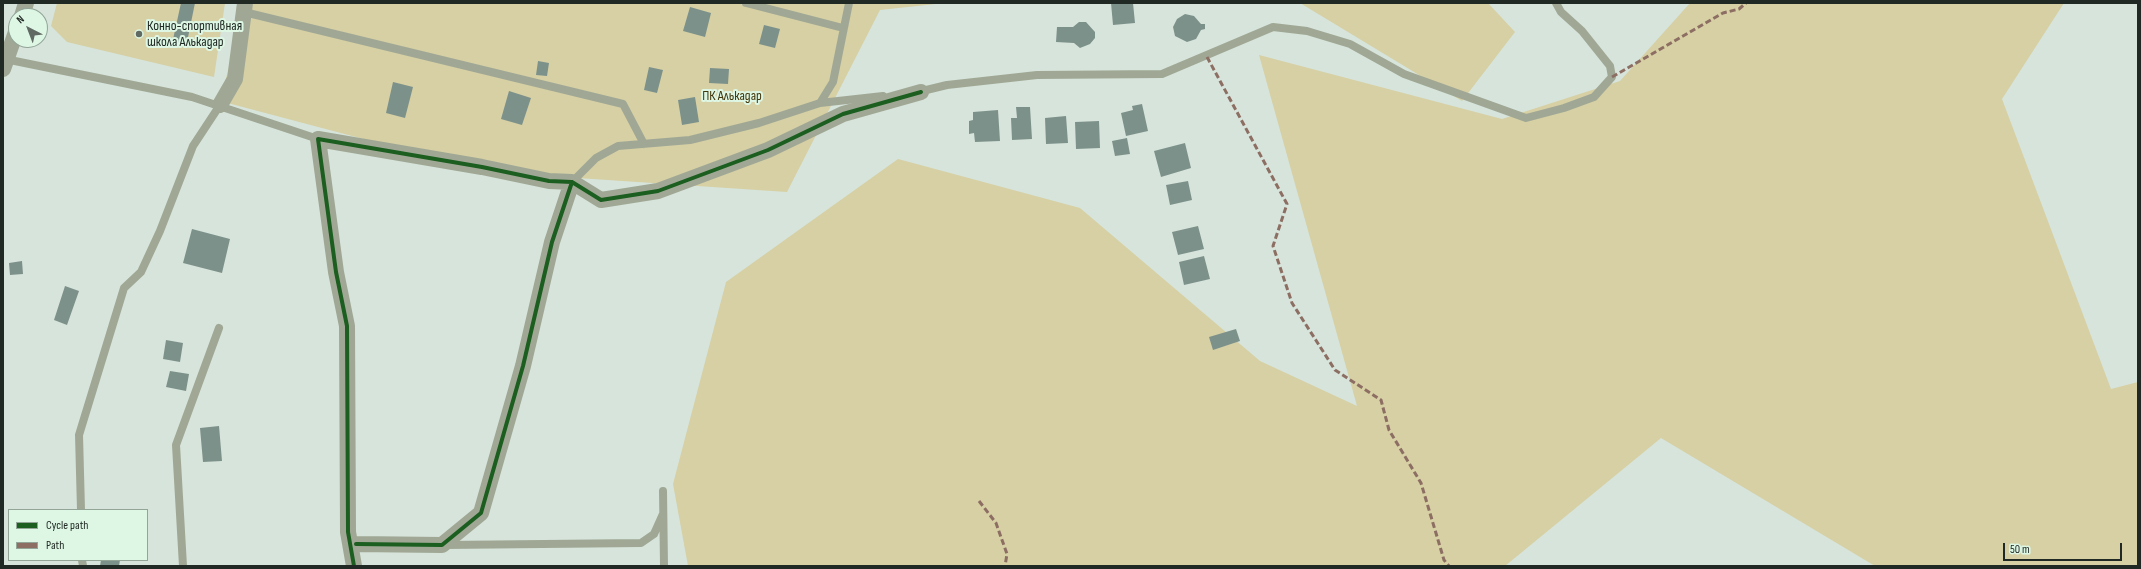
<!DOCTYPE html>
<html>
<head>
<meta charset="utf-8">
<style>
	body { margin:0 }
	#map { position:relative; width:2141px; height:569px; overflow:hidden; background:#d7e4db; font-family:"Sofia Sans Condensed",sans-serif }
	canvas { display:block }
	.frame { position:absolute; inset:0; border:4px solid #202923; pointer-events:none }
	.legend { position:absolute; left:8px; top:509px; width:140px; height:52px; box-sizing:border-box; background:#def7e5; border:1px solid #92a597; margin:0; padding:5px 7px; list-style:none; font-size:12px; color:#202923 }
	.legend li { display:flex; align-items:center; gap:8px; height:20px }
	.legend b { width:20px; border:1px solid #92a597 }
	.north { position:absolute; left:8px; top:8px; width:40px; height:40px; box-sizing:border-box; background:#def7e5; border:1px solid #92a597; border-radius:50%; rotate:318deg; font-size:11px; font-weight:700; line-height:16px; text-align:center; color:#202923 }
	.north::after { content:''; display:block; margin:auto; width:14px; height:18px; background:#606a63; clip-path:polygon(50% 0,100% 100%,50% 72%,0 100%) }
	.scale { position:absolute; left:2003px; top:543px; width:119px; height:18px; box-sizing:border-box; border:2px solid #202923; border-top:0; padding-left:5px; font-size:12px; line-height:14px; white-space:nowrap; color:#202923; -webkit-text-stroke:3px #def7e5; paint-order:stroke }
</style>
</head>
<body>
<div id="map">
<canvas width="2141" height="569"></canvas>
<div class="frame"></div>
<ul class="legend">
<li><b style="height:5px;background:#1b5e20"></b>Cycle path</li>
<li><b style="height:5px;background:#8d6e63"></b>Path</li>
</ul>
<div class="north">N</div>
<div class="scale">50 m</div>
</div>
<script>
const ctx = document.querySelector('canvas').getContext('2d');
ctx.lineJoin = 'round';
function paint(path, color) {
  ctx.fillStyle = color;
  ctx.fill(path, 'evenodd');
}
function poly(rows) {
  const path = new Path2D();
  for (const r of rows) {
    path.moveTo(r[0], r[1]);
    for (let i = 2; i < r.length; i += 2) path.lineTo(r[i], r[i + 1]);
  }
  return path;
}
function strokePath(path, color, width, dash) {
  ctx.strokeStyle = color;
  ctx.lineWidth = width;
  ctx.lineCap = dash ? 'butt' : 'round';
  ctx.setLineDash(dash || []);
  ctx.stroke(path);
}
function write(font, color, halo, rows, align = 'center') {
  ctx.font = font + ' "Sofia Sans Condensed",sans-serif';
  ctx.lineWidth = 4;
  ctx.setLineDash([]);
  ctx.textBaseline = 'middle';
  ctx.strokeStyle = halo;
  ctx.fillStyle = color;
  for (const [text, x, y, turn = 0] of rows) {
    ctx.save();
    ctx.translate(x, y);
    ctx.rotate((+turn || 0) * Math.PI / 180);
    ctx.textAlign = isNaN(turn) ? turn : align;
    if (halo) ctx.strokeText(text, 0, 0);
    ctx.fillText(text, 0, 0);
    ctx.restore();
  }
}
paint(poly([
	[57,3,225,3,214,77,67,42,51,26],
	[246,3,945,3,880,10,787,192,488,172,220,101],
	[1300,3,1488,3,1515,32,1462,101],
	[1690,3,2064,3,2002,99,2111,389,2138,382,2138,566,1875,566,1661,438,1505,566,688,566,673,484,726,282,898,159,1080,208,1260,361,1357,406,1259,55,1502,119,1620,81]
]), '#d6d0a4');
paint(poly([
	[181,3,195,3,186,47,172,44],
	[1111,3,1133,3,1135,23,1113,25],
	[690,7,711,13,705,37,683,31],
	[1185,14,1194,16,1201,24,1205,24,1205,29,1201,30,1196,39,1187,42,1175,36,1173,27,1177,19],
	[1079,22,1086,22,1095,32,1095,38,1090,44,1080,48,1074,43,1056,42,1057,27,1073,27],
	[764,25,780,29,775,48,759,44],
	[538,61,549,63,547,76,536,75],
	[649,67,663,70,657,93,644,90],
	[710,68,729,69,728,84,709,83],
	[393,82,413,87,405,118,386,113],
	[509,91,531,98,522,125,501,119],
	[695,97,699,122,682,125,678,100],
	[1142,104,1148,131,1126,136,1121,113,1133,110,1132,106],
	[1016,107,1030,107,1032,139,1012,140,1011,118,1017,118],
	[998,110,1000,141,975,142,974,133,969,134,969,121,973,120,973,112],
	[1066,116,1068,143,1046,144,1045,118],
	[1099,121,1100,148,1076,149,1075,122],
	[1127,138,1130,154,1115,156,1112,141],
	[1185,143,1191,168,1161,177,1154,151],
	[1188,181,1192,200,1170,205,1166,185],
	[1198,226,1204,249,1178,255,1172,232],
	[192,229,230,239,222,273,183,263],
	[1204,256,1210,279,1184,285,1179,262],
	[22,261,23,274,10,275,9,263],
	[65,286,79,291,67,325,54,320],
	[1236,329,1240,341,1213,350,1209,337],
	[166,340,183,343,180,362,163,359],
	[170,371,189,374,186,391,166,387],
	[219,426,222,461,203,462,200,428],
	[101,560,120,560,119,566,100,566]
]), '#7d918b');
strokePath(poly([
	[746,3,843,28],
	[244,12,623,104,644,144],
	[5,59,192,97,318,139],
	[918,92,947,85,1037,75,1162,74,1273,27,1307,31,1350,44,1404,74,1526,118,1564,108,1594,97,1612,77,1610,66,1582,31,1561,12,1556,3],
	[820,103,883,96],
	[572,182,596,158,618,146,690,140,759,123,820,103,833,82,849,3],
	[663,491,664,566],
	[81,510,79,435,124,288,141,272,160,231,193,146,220,105],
	[445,545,641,543,654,534,663,514],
	[82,560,83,566],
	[183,566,176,445,219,328]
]), '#a0a895', 8);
strokePath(poly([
	[22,16,26,3],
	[3,69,16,32],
	[220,105,235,79,245,3],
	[356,544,442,545,481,513,523,366,552,242,572,182,601,200,658,191,768,150,843,114,921,92],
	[354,566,348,532,347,326,336,272,318,139,482,167,549,181,572,182]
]), '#a0a895', 16);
strokePath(poly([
	[1207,57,1287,204,1273,246,1292,303,1335,370,1381,400,1389,430,1421,483,1444,560,1449,566],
	[1612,77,1723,13,1739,9,1746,3],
	[979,501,996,523,1007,554,1005,566]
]), '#8d6e63', 3, [6, 3]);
strokePath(poly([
	[356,544,442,545,481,513,523,366,552,242,572,182,601,200,658,191,768,150,843,114,921,92],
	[354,566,348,532,347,326,336,272,318,139,482,167,549,181,572,182]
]), '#1b5e20', 4);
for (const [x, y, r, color] of [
	[139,34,4,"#606a63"]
]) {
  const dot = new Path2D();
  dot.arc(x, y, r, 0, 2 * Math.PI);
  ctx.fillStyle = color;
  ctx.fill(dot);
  strokePath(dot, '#def7e5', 1.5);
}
write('14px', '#202923', '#def7e5', [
	["Конно-спортивная",147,26],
	["школа Алькадар",147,42]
], 'left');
write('14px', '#42360b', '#def7e5', [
	["ПК Алькадар",732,96]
]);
</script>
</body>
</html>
